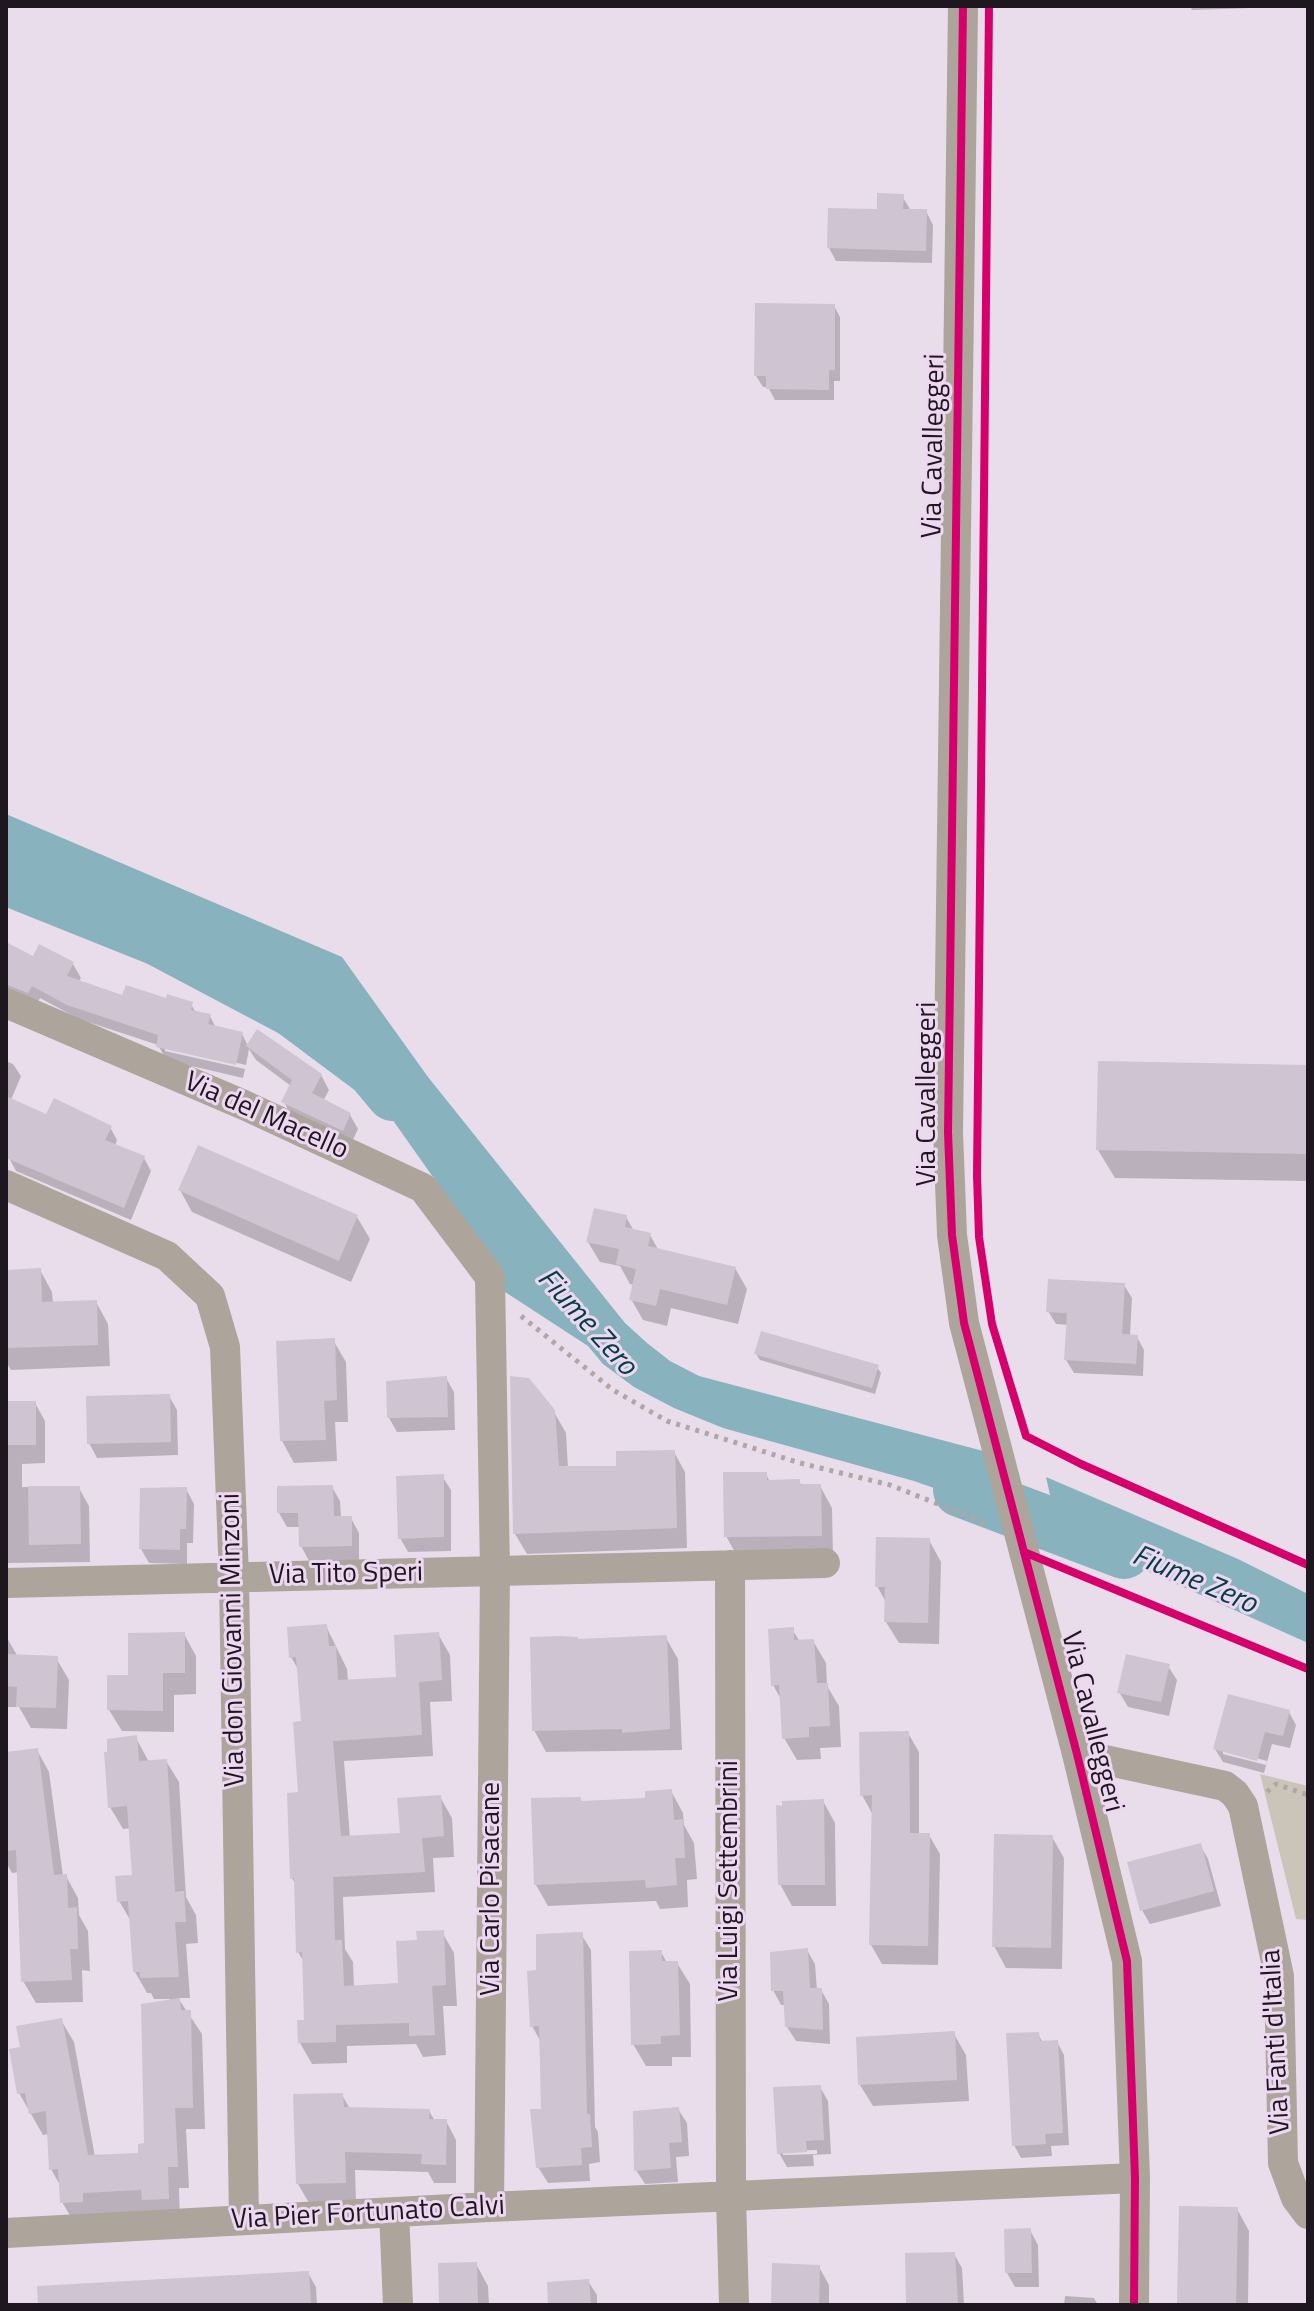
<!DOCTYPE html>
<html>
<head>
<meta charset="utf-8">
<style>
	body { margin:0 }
	#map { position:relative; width:1314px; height:2311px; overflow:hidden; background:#e9ddeb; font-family:"Titillium Web",sans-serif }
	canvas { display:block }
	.frame { position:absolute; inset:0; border:8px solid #1e1720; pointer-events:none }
</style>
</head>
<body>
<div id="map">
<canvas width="1314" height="2311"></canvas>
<div class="frame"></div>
</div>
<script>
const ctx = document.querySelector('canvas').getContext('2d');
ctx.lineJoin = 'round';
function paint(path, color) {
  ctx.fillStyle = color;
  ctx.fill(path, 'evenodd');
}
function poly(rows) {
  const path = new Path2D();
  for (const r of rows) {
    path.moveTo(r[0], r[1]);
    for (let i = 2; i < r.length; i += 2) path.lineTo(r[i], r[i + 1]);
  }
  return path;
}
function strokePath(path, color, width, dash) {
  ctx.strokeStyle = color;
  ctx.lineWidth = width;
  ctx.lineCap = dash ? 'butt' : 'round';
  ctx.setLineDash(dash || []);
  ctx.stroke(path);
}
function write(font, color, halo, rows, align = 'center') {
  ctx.font = font + ' "Titillium Web",sans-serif';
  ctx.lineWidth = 6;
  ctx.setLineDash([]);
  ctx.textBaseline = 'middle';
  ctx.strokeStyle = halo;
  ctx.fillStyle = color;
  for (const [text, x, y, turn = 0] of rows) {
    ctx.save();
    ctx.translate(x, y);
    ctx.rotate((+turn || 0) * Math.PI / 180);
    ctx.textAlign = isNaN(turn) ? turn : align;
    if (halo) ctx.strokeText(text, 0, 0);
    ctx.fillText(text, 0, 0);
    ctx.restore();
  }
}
paint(poly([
	[1260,1774,1308,1786,1308,1920,1296,1919]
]), '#cac5b8');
paint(poly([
	[6,814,342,957,428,1077,625,1323,647,1343,670,1361,699,1376,987,1452,1008,1514,914,1481,723,1428,674,1408,634,1387,603,1364,588,1346,502,1290,481,1245,315,1010,6,878],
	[1046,1477,1238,1559,1308,1594,1308,1643,1058,1531]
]), '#88b2bd');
paint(poly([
	[1190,6,1252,6,1252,8,1192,10],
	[902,196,910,209,926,211,933,225,932,263,836,261,829,248],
	[834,306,840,317,840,381,834,381,834,400,775,400,768,387,763,387,756,376],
	[6,944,33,959,73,964,81,978,78,982,124,997,191,1004,196,1013,210,1016,216,1028,242,1034,248,1046,321,1075,329,1090,323,1101,350,1115,358,1129,351,1144,292,1117,284,1102,291,1086,256,1060,249,1049,246,1065,165,1047,165,1051,245,1069,243,1078,166,1060,158,1045,79,1019,40,998,36,1006,6,992],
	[6,1061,13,1064,21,1076,11,1100,47,1117,110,1127,117,1140,115,1146,144,1158,151,1171,131,1220,16,1171,9,1158,6,1130],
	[1308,1067,1308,1181,1115,1178,1098,1150],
	[180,1190,357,1217,370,1239,351,1282,192,1212],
	[626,1217,634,1231,650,1235,659,1251,735,1268,747,1289,738,1324,671,1308,667,1326,643,1320,631,1299,634,1285,630,1284,620,1266,600,1262,588,1242],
	[40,1270,52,1292,53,1304,96,1302,108,1324,110,1366,11,1370,6,1362,6,1272],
	[1124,1285,1132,1298,1130,1336,1137,1337,1144,1350,1143,1376,1074,1373,1066,1360,1068,1325,1056,1324,1048,1311],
	[333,1340,346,1362,348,1422,335,1422,337,1461,294,1463,282,1441],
	[756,1354,877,1367,881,1373,875,1394,760,1360],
	[446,1378,454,1392,455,1430,397,1432,389,1418],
	[169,1396,177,1410,178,1455,97,1458,89,1443],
	[6,1403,35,1403,45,1421,45,1463,22,1464,22,1487,79,1488,89,1506,90,1562,6,1563],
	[554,1412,566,1433,568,1468,618,1468,674,1452,685,1472,687,1548,527,1554,515,1534],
	[766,1474,770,1482,799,1481,802,1486,820,1486,832,1508,833,1557,738,1558,726,1536],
	[442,1476,451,1490,451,1551,408,1552,400,1538],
	[332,1487,340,1501,341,1518,351,1518,359,1533,359,1560,309,1561,301,1546,300,1527,287,1527,279,1513],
	[186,1489,194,1504,193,1543,187,1543,187,1564,149,1563,141,1549],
	[929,1540,941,1562,939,1644,899,1643,886,1622,887,1604,877,1586],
	[326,1626,347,1669,348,1681,399,1679,438,1634,450,1655,452,1701,430,1702,433,1756,344,1761,350,1838,402,1835,440,1797,452,1818,454,1857,433,1858,435,1892,343,1897,345,1949,353,1962,354,1988,400,1985,419,1942,442,1932,454,1953,457,2006,443,2006,446,2055,423,2057,416,2044,347,2046,347,2063,312,2064,300,2043,306,2022,304,1962,298,1952,296,1885,292,1878,300,1794,303,1723,299,1671,291,1657],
	[792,1629,800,1642,813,1641,826,1663,827,1686,839,1706,841,1747,820,1748,821,1759,797,1760,784,1738,782,1701,773,1685],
	[184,1634,196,1656,196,1694,174,1695,174,1732,122,1731,109,1710,130,1677],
	[6,1636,18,1657,56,1658,69,1680,67,1729,31,1728,19,1707,6,1707],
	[666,1638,678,1659,682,1750,546,1752,534,1730,578,1641],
	[1168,1666,1177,1680,1169,1716,1128,1707,1119,1692],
	[1289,1712,1296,1725,1290,1748,1272,1744,1264,1773,1223,1762,1215,1749],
	[1223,1749,1267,1761,1266,1765,1223,1754],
	[908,1733,919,1752,919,1835,929,1835,940,1854,938,1965,882,1964,871,1945,873,1815,862,1795],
	[136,1738,149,1762,166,1761,179,1782,186,1897,196,1915,198,1943,186,1944,190,1998,178,1998,202,2034,205,2129,186,2129,189,2188,179,2188,180,2220,75,2224,62,2202,61,2187,51,2169,49,2134,43,2135,19,2093,22,2049,61,2020,74,2042,95,2157,140,2154,146,2145,170,2001,170,1999,154,1999,151,1993,147,1993,135,1972,132,1923,119,1901,134,1877,131,1828,123,1829,110,1807],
	[37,1750,49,1772,63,1876,66,1876,78,1898,79,1915,88,1931,90,1971,82,1970,83,2002,36,2003,23,1981,19,1872,12,1873,6,1862,6,1754],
	[671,1791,683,1813,684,1825,694,1843,697,1879,687,1880,688,1907,660,1909,656,1901,548,1906,536,1885,580,1799,582,1803,647,1800],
	[823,1801,835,1823,836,1906,792,1906,780,1884],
	[1052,1837,1064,1858,1062,1969,1006,1968,994,1946],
	[1200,1845,1208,1859,1221,1906,1150,1924,1142,1910],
	[581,1934,591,1950,595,2127,598,2132,600,2162,589,2164,590,2181,548,2183,538,2167,543,2111,541,2042,532,2026,538,1972],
	[807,1950,815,1964,817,1990,821,1990,829,2004,830,2044,796,2041,787,2027,786,2005,781,2005,773,1990],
	[661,1952,667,1963,677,1963,690,1984,691,2057,672,2057,672,2066,646,2066,633,2044],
	[954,2034,966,2055,969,2101,873,2106,860,2085],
	[1038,2034,1043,2043,1057,2042,1064,2055,1069,2145,1051,2146,1052,2156,1021,2158,1014,2145],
	[820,2087,828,2101,831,2154,813,2155,814,2166,787,2167,779,2153],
	[817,2150,817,2154,783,2155,783,2151],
	[342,2095,350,2109,429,2111,435,2121,446,2121,456,2140,456,2183,434,2183,428,2172,355,2170,356,2201,309,2203,298,2184],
	[678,2109,687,2123,689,2156,676,2157,678,2182,645,2184,636,2170],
	[1237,2209,1249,2231,1248,2305,1179,2305],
	[1030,2230,1038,2245,1039,2287,1015,2287,1007,2273],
	[954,2254,962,2268,964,2305,908,2305],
	[476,2264,488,2286,489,2305,441,2305],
	[819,2267,829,2285,829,2305,773,2305],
	[308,2273,316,2287,317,2305,56,2305],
	[588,2281,597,2295,597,2305,550,2305],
	[1065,2296,1094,2298,1098,2305,1064,2305]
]), '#0003');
strokePath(poly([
	[6,878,158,939,294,1011,373,1070,393,1094],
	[960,1490,1124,1552]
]), '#88b2bd', 54);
paint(poly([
	[877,193,904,194,903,209,927,209,926,251,827,248,828,208,877,209],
	[755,303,835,304,835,370,829,370,829,390,766,389,766,376,754,376],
	[6,942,33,956,39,944,74,962,67,976,122,995,126,985,166,998,167,994,193,1002,191,1010,211,1014,208,1024,243,1032,236,1065,156,1047,158,1035,67,1005,32,986,28,993,10,986,6,984],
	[257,1029,322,1074,312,1093,351,1113,343,1131,281,1102,292,1080,246,1046],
	[1098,1061,1308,1065,1308,1154,1096,1150],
	[6,1096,46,1114,54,1098,112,1126,105,1140,145,1156,124,1208,6,1158],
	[198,1145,358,1215,339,1261,178,1190],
	[594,1208,627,1215,625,1227,651,1233,648,1246,736,1267,727,1305,660,1289,656,1306,629,1300,636,1269,616,1264,619,1249,586,1242],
	[41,1268,42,1302,97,1300,98,1345,6,1348,6,1270],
	[1048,1279,1125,1283,1122,1334,1138,1335,1136,1364,1064,1360,1067,1313,1046,1312],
	[761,1331,879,1365,872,1388,754,1354],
	[335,1338,337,1400,324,1401,326,1440,280,1441,276,1341],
	[447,1376,448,1417,387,1418,386,1381],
	[510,1376,529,1378,555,1410,559,1466,616,1466,616,1451,675,1450,677,1528,513,1534],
	[170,1394,171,1442,87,1444,86,1396],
	[6,1401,36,1401,36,1445,6,1445],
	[723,1472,767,1472,767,1480,800,1479,800,1484,821,1484,822,1536,724,1537],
	[444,1474,444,1537,398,1539,396,1476],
	[333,1485,334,1516,352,1516,352,1546,299,1547,298,1513,277,1513,277,1486],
	[28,1486,80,1486,81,1544,29,1545],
	[187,1487,186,1529,180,1529,180,1550,139,1549,140,1488],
	[876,1537,930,1538,928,1623,884,1622,885,1587,875,1587],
	[327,1624,329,1646,336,1646,338,1680,396,1677,394,1635,439,1632,442,1680,419,1682,422,1735,333,1741,341,1836,400,1833,397,1798,441,1795,444,1836,422,1838,425,1872,333,1877,335,1940,342,1940,344,1986,398,1983,396,1941,417,1940,416,1931,444,1930,446,1985,432,1986,435,2035,409,2036,409,2023,336,2025,336,2042,298,2043,297,2020,304,2020,302,1952,296,1953,294,1878,290,1879,287,1793,298,1792,293,1722,301,1721,296,1657,289,1658,287,1627],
	[794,1627,794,1640,814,1639,817,1683,828,1683,830,1726,809,1727,809,1737,782,1739,779,1685,771,1686,768,1629],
	[185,1632,185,1673,163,1673,163,1711,107,1710,107,1675,128,1675,128,1633],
	[667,1635,670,1729,622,1733,622,1729,532,1731,530,1637,561,1636,578,1637,578,1639],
	[6,1654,58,1656,56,1708,16,1707,17,1687,6,1686],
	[1126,1654,1170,1664,1161,1702,1117,1693],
	[1228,1694,1290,1710,1283,1736,1265,1732,1257,1761,1213,1749],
	[909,1731,910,1833,930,1833,928,1946,869,1945,872,1795,860,1796,859,1732],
	[137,1735,139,1761,167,1759,175,1892,184,1891,186,1922,175,1922,179,1977,140,1978,140,1972,133,1972,128,1901,117,1902,115,1876,132,1875,127,1806,108,1808,104,1752,107,1752,107,1739],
	[38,1748,54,1875,67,1874,68,1908,77,1907,78,1949,70,1949,72,1980,21,1982,16,1850,6,1851,6,1752],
	[672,1789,674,1820,683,1819,685,1858,675,1858,677,1885,646,1888,645,1880,534,1885,531,1798,581,1797,581,1801,645,1798,645,1791],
	[824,1799,825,1885,778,1885,776,1805,782,1806,782,1801],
	[994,1834,1053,1835,1051,1948,992,1947],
	[1201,1843,1214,1891,1140,1911,1127,1862],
	[583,1932,587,2114,590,2114,592,2147,581,2148,582,2165,536,2168,530,2109,541,2109,539,2026,530,2027,527,1971,536,1970,536,1934],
	[808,1948,810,1988,822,1988,823,2030,785,2027,783,1991,771,1991,770,1952],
	[662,1950,662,1961,678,1961,680,2035,661,2036,661,2044,631,2045,629,1951],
	[180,1998,181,2010,191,2010,193,2108,175,2108,178,2167,168,2167,169,2199,142,2200,141,2190,83,2193,83,2202,60,2203,58,2169,49,2170,46,2111,29,2114,25,2093,17,2094,9,2049,20,2047,16,2026,62,2018,88,2155,138,2153,138,2144,144,2143,141,2004],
	[955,2031,957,2080,858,2085,856,2037],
	[1039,2032,1040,2041,1058,2040,1063,2133,1045,2134,1046,2144,1012,2146,1006,2033],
	[821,2085,824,2140,806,2141,807,2152,777,2154,773,2087],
	[343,2093,344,2107,430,2109,429,2119,447,2119,446,2165,421,2164,422,2154,345,2152,346,2183,296,2184,293,2094],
	[679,2107,682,2142,669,2143,671,2168,634,2171,633,2111],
	[1179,2206,1238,2207,1236,2305,1177,2305],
	[1031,2228,1032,2273,1005,2273,1004,2229],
	[955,2252,958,2305,906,2305,905,2253],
	[477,2262,478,2305,439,2305,438,2263],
	[772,2263,820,2265,819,2305,771,2305],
	[309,2271,311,2305,38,2305,37,2286],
	[589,2279,591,2305,548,2305,547,2282]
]), '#cfc4d2');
strokePath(poly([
	[521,1316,613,1390,667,1421,800,1463,890,1485,976,1519,986,1526],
	[1267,1792,1276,1784,1308,1795]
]), '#afa7a5', 5, [4, 6]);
strokePath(poly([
	[963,6,948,1132,952,1235,964,1323,1077,1754,1127,1961,1135,2178,1134,2305],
	[6,1003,244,1105,423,1188,490,1277,495,1571,489,2207],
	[6,1185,167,1256,210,1296,225,1347,234,1577,244,2220],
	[730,1565,731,2197,734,2305],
	[6,1583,825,1563],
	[1077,1754,1225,1786,1235,1794,1243,1806,1279,1976,1283,2163,1296,2198,1308,2214],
	[394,2212,398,2305],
	[6,2233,489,2207,1135,2178]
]), '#ada49b', 30);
strokePath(poly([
	[963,6,948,1132,952,1235,964,1323,1077,1754,1127,1961,1135,2178,1134,2305],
	[989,6,977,1175,979,1237,992,1324,1026,1436,1081,1464,1308,1565],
	[1024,1552,1308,1669]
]), '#d6006c', 8);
write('28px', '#1e1720', '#edd7f1', [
	["Via Cavalleggeri",935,446,-89],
	["Via Cavalleggeri",928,1094,-90],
	["Via del Macello",266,1117,24],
	["Via Tito Speri",346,1575,-1],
	["Via don Giovanni Minzoni",234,1640,-91],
	["Via Cavalleggeri",1091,1722,76],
	["Via Luigi Settembrini",730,1881,-90],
	["Via Carlo Pisacane",492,1889,-90],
	["Via Fanti d'Italia",1277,2042,-93],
	["Via Pier Fortunato Calvi",368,2214,-3]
]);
write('italic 30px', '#003f46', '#edd7f1', [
	["Fiume Zero",586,1323,48],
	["Fiume Zero",1194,1581,23]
]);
</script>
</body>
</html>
